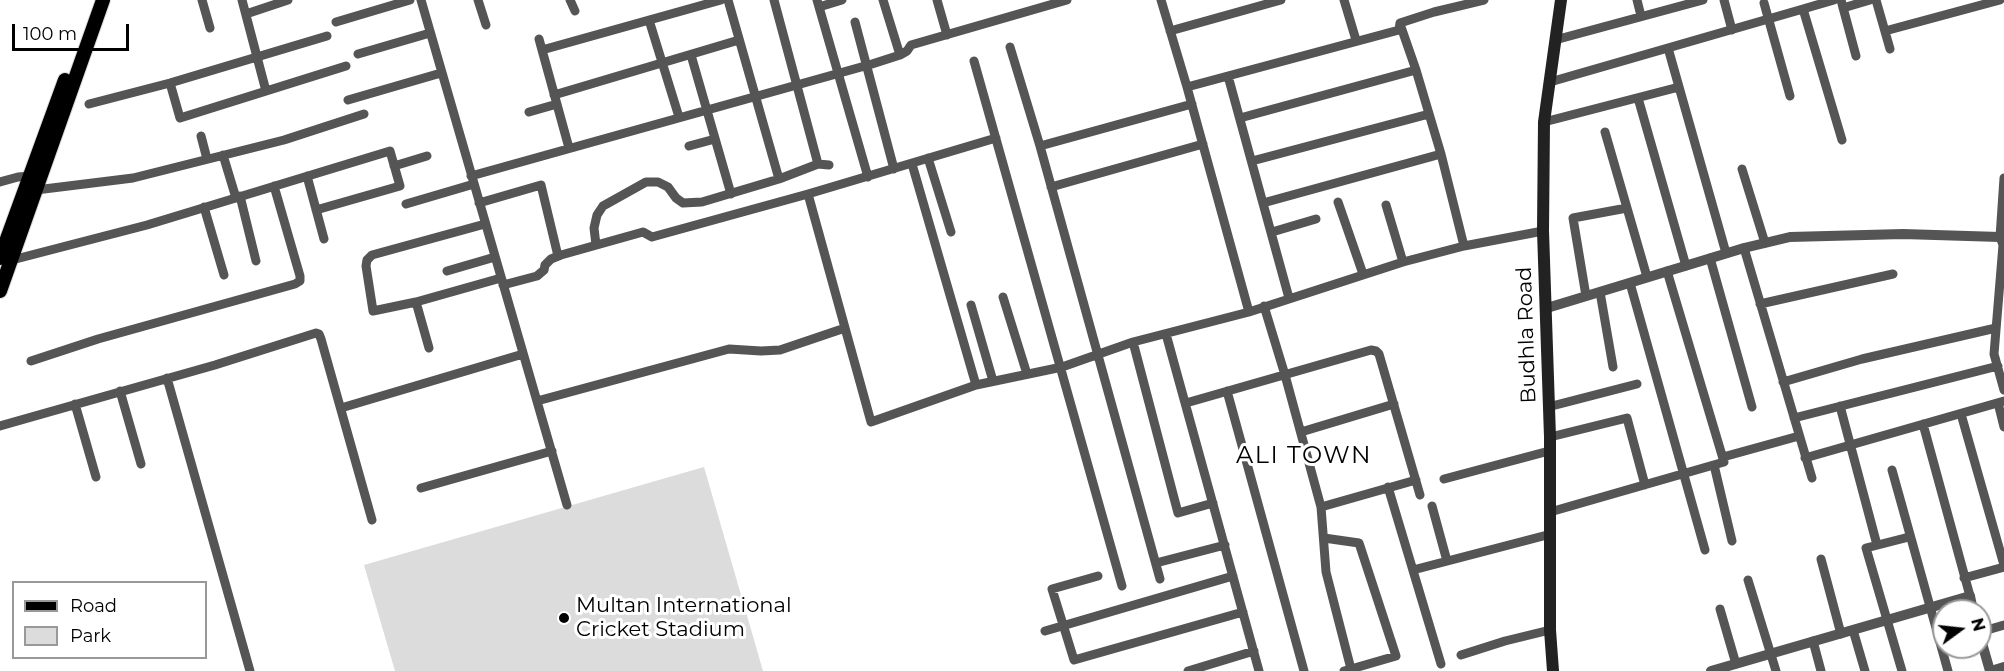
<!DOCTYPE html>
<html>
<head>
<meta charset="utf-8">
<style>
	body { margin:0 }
	#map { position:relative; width:2004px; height:671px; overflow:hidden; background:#fff; font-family:Montserrat,sans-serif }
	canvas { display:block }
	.legend { position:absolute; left:12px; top:581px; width:195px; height:78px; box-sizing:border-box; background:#fff; border:2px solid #999; margin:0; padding:8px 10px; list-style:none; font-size:18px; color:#000 }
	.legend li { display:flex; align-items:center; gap:12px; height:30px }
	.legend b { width:30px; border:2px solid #999 }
	.north { position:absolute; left:1932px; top:599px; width:60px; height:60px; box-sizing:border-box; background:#fff; border:2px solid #999; border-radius:50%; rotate:75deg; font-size:16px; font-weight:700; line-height:24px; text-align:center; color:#000 }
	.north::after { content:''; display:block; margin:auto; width:21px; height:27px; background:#000; clip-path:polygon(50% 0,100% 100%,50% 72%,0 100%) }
	.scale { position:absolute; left:12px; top:24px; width:117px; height:27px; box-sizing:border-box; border:3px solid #000; border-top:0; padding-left:8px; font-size:18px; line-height:21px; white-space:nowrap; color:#000; -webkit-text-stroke:4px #fff; paint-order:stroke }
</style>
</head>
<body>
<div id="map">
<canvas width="2004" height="671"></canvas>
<ul class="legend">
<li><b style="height:8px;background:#000"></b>Road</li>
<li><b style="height:16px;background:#dcdcdc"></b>Park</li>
</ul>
<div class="north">N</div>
<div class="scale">100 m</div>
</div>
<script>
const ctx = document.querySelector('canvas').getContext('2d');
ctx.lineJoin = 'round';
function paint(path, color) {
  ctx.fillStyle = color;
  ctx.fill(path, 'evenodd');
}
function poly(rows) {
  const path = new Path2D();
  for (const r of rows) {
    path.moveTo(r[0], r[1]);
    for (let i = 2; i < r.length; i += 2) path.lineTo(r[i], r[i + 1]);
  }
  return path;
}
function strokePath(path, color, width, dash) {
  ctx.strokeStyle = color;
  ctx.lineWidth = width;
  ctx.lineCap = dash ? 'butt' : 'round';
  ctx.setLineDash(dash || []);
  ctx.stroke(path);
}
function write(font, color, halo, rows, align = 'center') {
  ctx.font = font + ' Montserrat,sans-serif';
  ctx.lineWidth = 6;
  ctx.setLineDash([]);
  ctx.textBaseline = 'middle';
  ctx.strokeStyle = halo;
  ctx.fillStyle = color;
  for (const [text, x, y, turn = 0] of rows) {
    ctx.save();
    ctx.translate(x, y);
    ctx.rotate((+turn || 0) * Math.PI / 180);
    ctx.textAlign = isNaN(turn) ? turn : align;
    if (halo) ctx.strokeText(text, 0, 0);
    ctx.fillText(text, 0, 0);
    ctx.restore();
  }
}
paint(poly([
	[704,467,763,671,395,671,364,565]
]), '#dcdcdc');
const primary = poly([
	[0,258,65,80],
	[0,291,103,0]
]);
strokePath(primary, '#dbdbdb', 16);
strokePath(poly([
	[202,0,210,28],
	[242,0,266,91],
	[421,0,567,505],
	[478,0,486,25],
	[570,0,575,11],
	[728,0,779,179],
	[774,0,818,164],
	[817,0,868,177],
	[883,0,900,55],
	[937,0,947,35],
	[1161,0,1187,87,1249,312],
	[1344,0,1356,40],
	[1637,0,1641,16],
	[1724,0,1732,30],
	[1841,0,1856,56],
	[1876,0,1890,49],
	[1764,3,1790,96],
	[819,7,842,0],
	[1843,8,1870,0],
	[1803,9,1834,0],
	[246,14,288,0],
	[649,20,679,117],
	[336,22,410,0],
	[855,22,894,169],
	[1400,24,1416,70,1441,154,1464,246],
	[1170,31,1281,0],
	[1885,31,2000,0],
	[539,39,569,148],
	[1555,40,1703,0],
	[1010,47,1040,146,1160,579],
	[1668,48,1726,253],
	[542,50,721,0],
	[358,54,430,33],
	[691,55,731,194],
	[974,61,1122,586],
	[1228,76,1289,298],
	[1550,82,1803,9,1842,140],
	[170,83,180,118,346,66],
	[1187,87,1399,30,1400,23,1434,12,1484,0],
	[554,95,739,40],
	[1638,98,1686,266],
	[348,100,441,73],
	[89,104,170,83,327,36],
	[529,112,557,104],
	[1240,118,1416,70],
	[1544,122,1679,87],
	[1605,132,1647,277],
	[201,136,207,159],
	[689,146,715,139],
	[1040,146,1192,104],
	[223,155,236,198],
	[928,158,951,232],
	[1252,161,1429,114],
	[912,164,976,385],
	[394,166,427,156],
	[1742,169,1765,243],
	[307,176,324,239],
	[471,176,872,64,900,55,907,51,911,45,1067,0],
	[2004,178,2000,237,2003,245,1994,354,2004,390],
	[0,182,18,177,30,176],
	[1051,187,1203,144],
	[36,190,133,178,284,140,364,114],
	[808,194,871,422,976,385,1062,367,1133,342,1249,312,1403,262,1464,246,1543,231],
	[240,196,256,261],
	[1338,202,1363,274],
	[479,203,541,185,558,256],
	[1263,203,1441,154],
	[406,204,474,184],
	[1386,205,1403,262],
	[204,207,224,275],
	[485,224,372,255,367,260,366,266,373,311,416,302,501,278],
	[1272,232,1316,219],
	[596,245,594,228,597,215,603,206,646,182,658,182,668,187,676,198,683,203,702,202,779,179,818,164,829,165],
	[1744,248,1812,478],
	[1710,258,1752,407],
	[12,260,147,225,390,151,400,186,316,210],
	[447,271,495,257],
	[1630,283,1705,550],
	[503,285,537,276,544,270,545,265,551,259,561,255,643,232,652,237,808,194,996,138],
	[1600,292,1613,367],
	[1586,296,1573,218,1627,208],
	[1003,297,1027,374],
	[416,302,429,348],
	[1760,304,1893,274],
	[971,305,993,381],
	[1264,306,1285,375,1321,507,1326,572,1351,669],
	[1166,334,1259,671],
	[1133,342,1178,513,1213,503],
	[31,361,98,339,295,284,300,281,300,276,274,186],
	[167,378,250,671],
	[1783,382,1862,359,1996,328],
	[120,391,141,464],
	[1227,391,1304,671],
	[537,401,729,349,761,351,780,350,845,328],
	[1186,403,1371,350,1376,351,1379,354,1420,495],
	[1998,403,2004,427],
	[75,404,96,477],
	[1840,406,1877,545],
	[1548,407,1637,384],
	[341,408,523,354],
	[1961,414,2004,565],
	[1794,418,1998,366],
	[1923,424,1970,596],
	[0,426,215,365,316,333,319,334,321,339,372,520],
	[1301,432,1394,404],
	[1550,437,1627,418,1645,485],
	[1723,457,1799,436],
	[1805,458,2004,401],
	[1714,465,1732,541],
	[1892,470,1948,671],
	[1444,479,1549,451],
	[1388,487,1441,664],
	[421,488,552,451],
	[1432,506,1447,561],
	[1321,507,1416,480],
	[1550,512,1724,462,1667,271],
	[1324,538,1359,543,1396,656,1344,671],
	[1821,559,1841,634],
	[1156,563,1225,545],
	[1413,570,1551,534],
	[1098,576,1052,589,1074,660,1243,612],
	[1964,578,2004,567],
	[1748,580,1776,671],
	[1720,609,1736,664],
	[1853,630,1865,671],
	[1045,631,1233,576],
	[1980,632,2004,625],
	[1813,641,1821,671],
	[1461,655,1505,641,1550,630],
	[1188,671,1254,651],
	[1902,671,1866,548,1909,537]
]), '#555', 9);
strokePath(poly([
	[1547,308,1744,248,1790,237,1903,234,2000,237],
	[1980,636,1990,671],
	[1711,671,1970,596,1973,611],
	[1991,671,2004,667]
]), '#555', 10);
strokePath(poly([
	[1553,671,1550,630,1550,437,1543,231,1544,122,1561,0]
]), '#222', 12);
strokePath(primary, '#000', 14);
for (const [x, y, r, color] of [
	[564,618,6,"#000"]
]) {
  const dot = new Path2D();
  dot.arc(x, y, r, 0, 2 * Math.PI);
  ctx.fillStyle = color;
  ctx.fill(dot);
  strokePath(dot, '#fff', 2);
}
write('21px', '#000', '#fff', [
	["Budhla Road",1527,335,-92]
]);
write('21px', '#000', '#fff', [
	["Multan International",576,606],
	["Cricket Stadium",576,630]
], 'left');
ctx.letterSpacing = '1.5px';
write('24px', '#000', '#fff', [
	["ALI TOWN",1304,456]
]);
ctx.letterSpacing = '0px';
</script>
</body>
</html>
